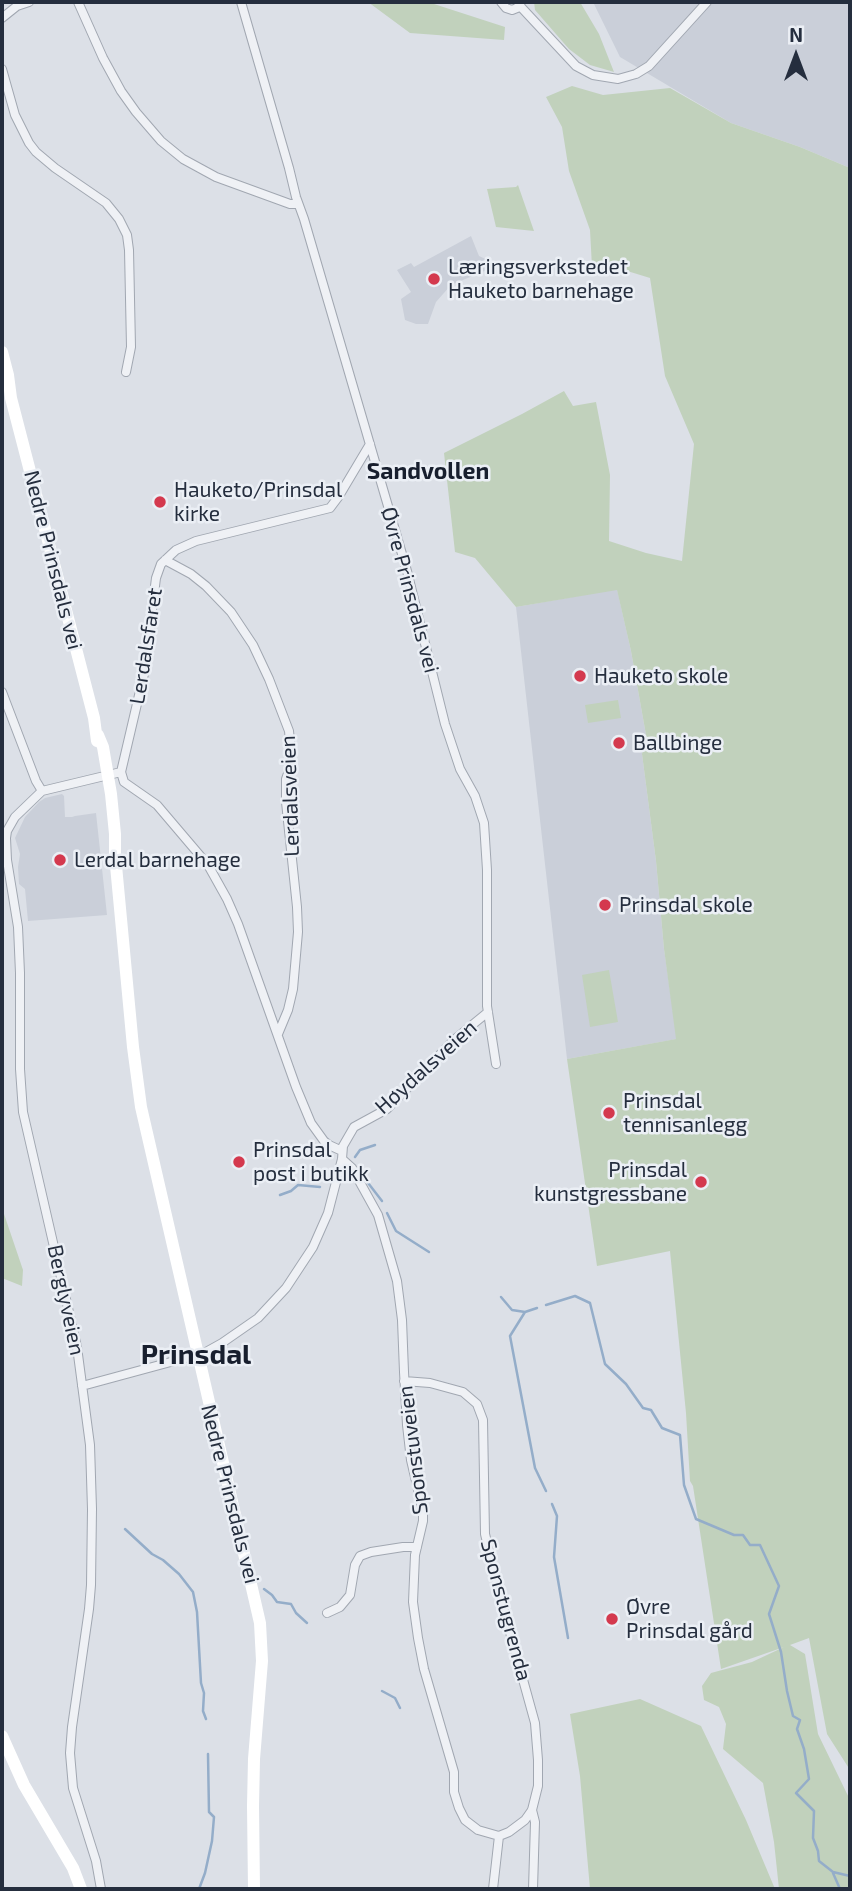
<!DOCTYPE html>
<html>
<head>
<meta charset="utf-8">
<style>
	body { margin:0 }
	#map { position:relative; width:852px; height:1891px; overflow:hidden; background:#dce0e7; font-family:"Exo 2",sans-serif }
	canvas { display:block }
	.frame { position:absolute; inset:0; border:4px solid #252e3e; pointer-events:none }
	.north { position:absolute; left:761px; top:21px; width:70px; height:70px; -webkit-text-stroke:5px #ebeff5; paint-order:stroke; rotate:0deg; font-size:19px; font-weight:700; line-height:28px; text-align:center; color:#252e3e }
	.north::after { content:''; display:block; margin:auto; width:24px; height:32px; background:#252e3e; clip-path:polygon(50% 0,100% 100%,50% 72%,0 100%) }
</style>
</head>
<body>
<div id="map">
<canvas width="852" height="1891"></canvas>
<div class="frame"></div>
<div class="north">N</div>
</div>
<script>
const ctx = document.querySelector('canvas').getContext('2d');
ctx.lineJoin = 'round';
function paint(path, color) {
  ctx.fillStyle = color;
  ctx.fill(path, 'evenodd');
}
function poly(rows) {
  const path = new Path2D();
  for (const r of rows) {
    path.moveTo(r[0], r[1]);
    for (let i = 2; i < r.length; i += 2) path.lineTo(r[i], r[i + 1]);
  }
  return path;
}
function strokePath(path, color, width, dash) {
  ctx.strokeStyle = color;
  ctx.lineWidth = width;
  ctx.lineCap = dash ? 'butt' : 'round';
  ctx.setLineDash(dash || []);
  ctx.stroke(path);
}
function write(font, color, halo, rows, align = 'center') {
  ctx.font = font + ' "Exo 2",sans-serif';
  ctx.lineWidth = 5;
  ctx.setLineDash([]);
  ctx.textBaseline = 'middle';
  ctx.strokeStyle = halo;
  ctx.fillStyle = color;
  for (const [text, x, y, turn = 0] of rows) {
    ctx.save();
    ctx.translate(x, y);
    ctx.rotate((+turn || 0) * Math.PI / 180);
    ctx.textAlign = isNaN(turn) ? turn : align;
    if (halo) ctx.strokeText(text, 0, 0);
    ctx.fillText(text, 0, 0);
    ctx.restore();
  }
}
paint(poly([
	[593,2,850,2,850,168,800,147,731,123,620,57],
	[471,236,479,256,499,265,451,285,436,302,428,324,416,324,405,320,401,299,411,292,397,270,411,263,414,267],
	[617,589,631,651,646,735,642,754,656,861,664,949,677,1039,567,1059,516,607],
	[62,794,64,796,65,817,72,817,75,816,96,813,107,915,28,921,25,889,19,884,18,867,20,854,15,838,25,817,39,802,45,798]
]), '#cacfd9');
paint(poly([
	[368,2,434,4,505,27,504,40,410,33],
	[534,2,580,2,599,34,614,72,590,65,569,49,535,10],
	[572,86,603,95,670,88,731,123,800,147,850,168,850,1770,827,1734,809,1638,790,1645,805,1654,818,1734,850,1800,850,1889,779,1889,774,1842,763,1783,723,1749,726,1724,719,1707,704,1700,702,1686,711,1673,752,1662,784,1647,721,1669,693,1486,690,1481,686,1413,670,1251,597,1266,567,1059,676,1039,664,949,656,861,642,754,646,735,631,651,617,590,516,607,475,558,455,552,444,453,522,414,564,391,573,406,596,402,610,475,609,541,646,553,682,561,694,444,665,376,650,278,611,266,592,267,590,230,569,171,562,127,546,97],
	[518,185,534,231,496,227,487,189,516,187],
	[618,700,621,718,588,723,585,705],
	[609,970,618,1022,590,1027,582,975],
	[2,1208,23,1270,22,1286,2,1278],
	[640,1699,701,1726,746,1820,775,1889,590,1889,580,1776,570,1714]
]), '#c1d1bc');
strokePath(poly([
	[355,1157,360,1150,375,1145],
	[365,1179,382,1201],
	[280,1195,291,1191,298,1185,320,1187],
	[387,1213,396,1231,429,1252],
	[501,1297,512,1310,525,1312,537,1308],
	[546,1305,575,1296,590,1303,605,1364,626,1384,643,1408,651,1410,662,1428,680,1435,684,1485,696,1519,734,1535,743,1535,750,1545,760,1545,779,1586,769,1614,781,1652,787,1691,793,1716,800,1720,797,1729,804,1749,809,1779,796,1793,814,1811,813,1838,818,1851,819,1861,833,1872,850,1876],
	[525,1312,510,1336,535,1468,546,1491],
	[552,1504,557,1516,554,1557,568,1638],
	[125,1529,152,1554,163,1560,179,1574,193,1592,197,1612,201,1683,204,1693,203,1711,206,1719],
	[264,1589,272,1595,277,1602,291,1604,296,1613,307,1623],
	[382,1691,395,1698,400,1708],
	[833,1873,840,1889],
	[199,1889,205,1873,212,1841,214,1817,209,1812,208,1754]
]), '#94adc9', 2.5);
const street = poly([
	[78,2,103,58,121,91,136,112,161,141,183,159,216,177,290,204,298,204],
	[241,2,289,168,296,197,304,219,407,571,445,724,460,769,475,796,484,823,487,870,487,1006,496,1064],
	[501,2,506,8,512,10,517,8,521,2],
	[520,6,576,66,593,75,618,79,636,74,649,66,707,2],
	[2,18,17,6,29,2],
	[2,69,15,115,29,143,36,152,55,168,106,203,119,219,127,235,129,250,131,347,126,372],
	[165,560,191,574,206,586,231,612,253,645,269,679,289,731,291,751,290,768,286,779,286,802,297,907,298,932,293,989,288,1010,278,1034],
	[2,692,36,781,42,791],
	[121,772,144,674,156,578,161,564,176,550,196,541,330,508,339,496,370,444],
	[121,772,124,782,157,805,208,865,227,899,238,924,296,1087,311,1123,324,1141,329,1145,342,1151],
	[342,1159,352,1168,378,1215,397,1281,402,1320,404,1372,407,1425,411,1460,423,1511,423,1521,415,1555,413,1602,418,1638,424,1669,454,1772,454,1792,459,1808,465,1820,478,1830,499,1836,509,1832,525,1820,532,1810,538,1786,538,1760,535,1723,501,1600,485,1534,483,1420,477,1404,463,1392,430,1383,404,1381],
	[82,1386,204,1353,222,1343,258,1318,286,1288,313,1247,328,1213,342,1159,343,1146,354,1127,387,1109,455,1039,488,1012],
	[327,1613,340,1607,350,1595,355,1565,360,1556,371,1552,403,1547,417,1547],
	[532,1810,535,1822,533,1889],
	[101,1889,96,1861,73,1788,70,1753,72,1727,89,1609,91,1585,92,1509,90,1445,77,1347,23,1112,20,1069,20,973,18,927,7,860,6,838,7,831,15,817,42,791,121,772],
	[493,1889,499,1836]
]);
strokePath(street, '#a1a7b1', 10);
strokePath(street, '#eff1f5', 8);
strokePath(poly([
	[2,352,8,375,11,398,94,718,97,741],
	[98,735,103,747,111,794,115,834,115,855,133,1047,141,1107,260,1623,262,1661,254,1759,253,1806,254,1889],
	[2,1736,24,1785,73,1868,81,1889]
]), '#fff', 12);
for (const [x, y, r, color] of [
	[434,279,7,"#d4394e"],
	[160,502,7,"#d4394e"],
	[580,676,7,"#d4394e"],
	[619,743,7,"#d4394e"],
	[60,860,7,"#d4394e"],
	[605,905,7,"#d4394e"],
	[609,1113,7,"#d4394e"],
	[239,1162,7,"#d4394e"],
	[701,1182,7,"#d4394e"],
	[612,1619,7,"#d4394e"]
]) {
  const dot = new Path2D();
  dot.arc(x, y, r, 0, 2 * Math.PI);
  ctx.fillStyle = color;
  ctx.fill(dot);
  strokePath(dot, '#ebeff5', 2.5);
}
write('21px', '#252e3e', '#ebeff5', [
	["Læringsverkstedet",448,267],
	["Hauketo barnehage",448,291],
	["Hauketo/Prinsdal",174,490],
	["kirke",174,514],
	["Hauketo skole",594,676],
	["Ballbinge",633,743],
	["Lerdal barnehage",74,860],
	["Prinsdal skole",619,905],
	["Prinsdal",623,1101],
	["tennisanlegg",623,1125],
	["Prinsdal",253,1150],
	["post i butikk",253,1174],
	["Prinsdal",687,1170,"right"],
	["kunstgressbane",687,1194,"right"],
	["Øvre",626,1607],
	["Prinsdal gård",626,1631]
], 'left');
write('21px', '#252e3e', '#ebeff5', [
	["Nedre Prinsdals vei",53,560,76],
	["Øvre Prinsdals vei",410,590,75],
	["Lerdalsfaret",146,646,-81],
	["Lerdalsveien",290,796,-92],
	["Høydalsveien",426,1067,-42],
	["Berglyveien",66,1300,78],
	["Sponstuveien",413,1450,-97],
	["Nedre Prinsdals vei",230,1494,76],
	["Sponstugrenda",506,1610,75]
]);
write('bold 23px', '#181f2e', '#ebeff5', [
	["Sandvollen",428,471]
]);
write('bold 28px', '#181f2e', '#ebeff5', [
	["Prinsdal",196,1355]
]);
</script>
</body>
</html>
